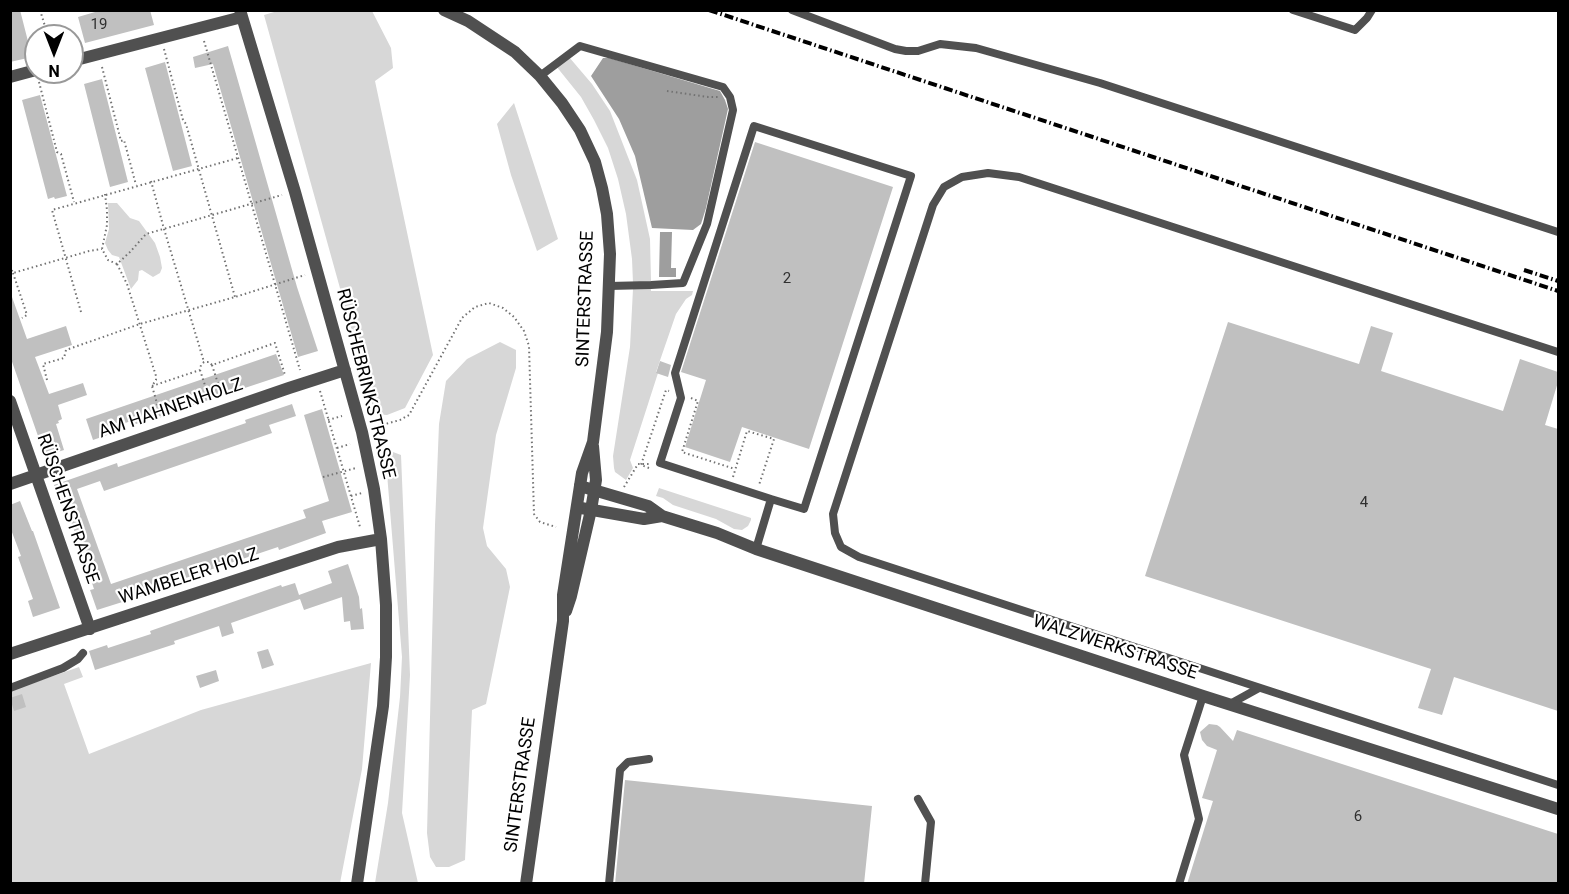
<!DOCTYPE html>
<html>
<head>
<meta charset="utf-8">
<style>
	body { margin:0 }
	#map { position:relative; width:1569px; height:894px; overflow:hidden; background:#fff; font-family:Roboto,sans-serif }
	canvas { display:block }
	.frame { position:absolute; inset:0; border:12px solid #000; pointer-events:none }
	.north { position:absolute; left:24px; top:24px; width:60px; height:60px; box-sizing:border-box; background:#fff; border:2px solid #999; border-radius:50%; rotate:180deg; font-size:16px; font-weight:700; line-height:24px; text-align:center; color:#000 }
	.north::after { content:''; display:block; margin:auto; width:21px; height:27px; background:#000; clip-path:polygon(50% 0,100% 100%,50% 72%,0 100%) }
</style>
</head>
<body>
<div id="map">
<canvas width="1569" height="894"></canvas>
<div class="frame"></div>
<div class="north">N</div>
</div>
<script>
const ctx = document.querySelector('canvas').getContext('2d');
ctx.lineJoin = 'round';
function paint(path, color) {
  ctx.fillStyle = color;
  ctx.fill(path, 'evenodd');
}
function poly(rows) {
  const path = new Path2D();
  for (const r of rows) {
    path.moveTo(r[0], r[1]);
    for (let i = 2; i < r.length; i += 2) path.lineTo(r[i], r[i + 1]);
  }
  return path;
}
function strokePath(path, color, width, dash) {
  ctx.strokeStyle = color;
  ctx.lineWidth = width;
  ctx.lineCap = dash ? 'butt' : 'round';
  ctx.setLineDash(dash || []);
  ctx.stroke(path);
}
function write(font, color, halo, rows, align = 'center') {
  ctx.font = font + ' Roboto,sans-serif';
  ctx.lineWidth = 4.5;
  ctx.setLineDash([]);
  ctx.textBaseline = 'middle';
  ctx.strokeStyle = halo;
  ctx.fillStyle = color;
  for (const [text, x, y, turn = 0] of rows) {
    ctx.save();
    ctx.translate(x, y);
    ctx.rotate((+turn || 0) * Math.PI / 180);
    ctx.textAlign = isNaN(turn) ? turn : align;
    if (halo) ctx.strokeText(text, 0, 0);
    ctx.fillText(text, 0, 0);
    ctx.restore();
  }
}
paint(poly([
	[281,10,372,11,391,48,393,68,375,81,433,355,405,408,387,415,375,414,264,15],
	[569,57,592,84,610,111,637,180,650,239,651,282,633,283,632,259,626,214,618,179,608,148,594,120,581,97,556,66],
	[514,103,558,239,537,251,511,175,497,124],
	[108,203,117,203,130,218,139,221,155,243,160,257,162,268,160,273,153,277,142,270,139,271,138,280,131,289,119,257,112,255,108,250,105,243,109,229],
	[633,289,651,289,651,291,693,291,692,295,686,299,676,314,656,372,658,373,630,460,633,468,626,480,615,472,614,468,613,456,630,347],
	[500,342,516,350,516,368,496,435,483,528,487,546,506,569,510,587,486,704,472,710,465,860,449,867,436,867,430,857,427,833,435,525,439,424,446,381,467,359],
	[385,449,401,455,410,675,402,813,418,883,375,883,388,803,400,697,402,657],
	[659,488,751,518,751,520,748,526,742,530,734,529,716,519,673,505,663,498,656,496],
	[371,663,362,769,340,883,11,883,10,691,79,667,83,677,64,684,89,754,201,710]
]), '#d7d7d7');
paint(poly([
	[603,58,609,58,720,91,725,100,728,109,706,208,701,224,693,230,652,228,635,156,619,119,591,76],
	[660,232,672,232,671,268,676,268,676,277,659,277]
]), '#9e9e9e');
paint(poly([
	[10,10,20,10,32,57,10,62],
	[102,10,150,10,154,25,85,43,78,17],
	[228,46,297,287,318,351,298,357,213,64,195,68,193,57],
	[165,62,192,166,173,171,145,68],
	[102,79,128,182,110,187,84,84],
	[40,95,67,196,55,199,54,197,48,199,22,100],
	[755,142,893,187,809,449,742,427,730,462,685,447,706,380,681,372],
	[10,297,12,297,27,339,66,326,72,345,35,357,49,394,83,383,87,395,58,405,62,419,58,421,59,423,56,424,64,450,45,456,10,356],
	[1228,322,1359,364,1371,326,1393,333,1381,371,1503,411,1520,359,1558,372,1558,382,1545,425,1558,429,1558,711,1454,677,1442,715,1418,708,1431,669,1145,576],
	[276,354,284,375,133,425,131,421,111,428,113,433,93,440,86,419],
	[660,361,671,365,668,377,656,373],
	[292,404,296,416,269,425,272,433,104,491,100,481,77,489,111,584,306,518,303,510,329,501,304,415,322,409,352,512,322,521,326,533,279,550,278,547,150,590,151,593,97,610,90,590,94,589,87,568,65,504,62,506,54,485,117,463,118,467,246,423,245,420],
	[20,501,32,531,33,531,60,608,33,617,28,601,33,599,18,557,21,556,10,527,10,505],
	[348,564,359,597,360,609,362,608,364,629,351,630,350,621,344,622,342,597,304,610,300,599,231,623,234,633,222,637,219,626,174,641,175,644,95,670,89,651,107,645,108,648,151,634,150,631,281,585,282,587,295,583,299,595,332,583,328,571],
	[268,649,274,665,262,669,257,652],
	[216,670,219,681,200,688,196,676],
	[22,694,26,707,14,711,10,698],
	[1209,724,1217,725,1220,727,1233,741,1237,730,1558,834,1558,884,1187,884,1213,801,1202,798,1217,750,1207,746,1202,740,1200,732],
	[625,780,872,806,864,884,615,884]
]), '#c0c0c0');
strokePath(poly([
	[40,10,48,36],
	[204,41,300,370],
	[164,49,183,120,186,124,235,297],
	[102,67,121,141,124,140,136,185],
	[39,82,57,152,61,154,74,202],
	[667,91,708,97,718,97],
	[151,181,164,229,204,362],
	[105,194,107,210,107,225,102,249,108,260,117,264,130,252,146,234,282,195],
	[117,264,127,284,156,376,156,380,152,386,161,417],
	[10,266,13,273,89,251,102,249],
	[13,273,27,315,22,318],
	[81,312,52,210,238,158],
	[212,365,222,396],
	[200,370,210,401],
	[47,380,43,364,64,358,66,350,140,324,235,297,305,275],
	[152,386,200,370,201,365,204,362,209,362,212,365,275,343,285,375],
	[320,391,360,527],
	[691,398,698,401,682,452,735,469],
	[328,420,342,416],
	[378,426,400,420,409,415,462,318,475,307,489,303,503,308,514,317,524,331,529,346,534,514,540,522,556,527],
	[337,448,350,444],
	[649,468,641,465,666,390,669,391],
	[323,477,356,468],
	[733,477,747,431,774,439,759,485],
	[624,487,638,464,651,464],
	[351,496,362,493]
]), '#727272', 2, [1.5, 3]);
strokePath(poly([
	[792,10,895,49,906,51,918,51,940,44,976,48,1100,83,1558,232],
	[1293,10,1355,30,1367,18,1372,10],
	[540,76,580,46,723,87,730,97,733,110,707,224,683,283,651,285,609,286],
	[1558,352,1019,177,988,173,962,177,944,187,933,205,833,514,835,533,841,547,859,557,1558,785],
	[756,549,771,499,804,509,911,176,754,126,675,373,681,398,660,463,771,499],
	[10,688,63,668,78,659,83,653],
	[1230,704,1259,688],
	[918,799,931,822,925,884],
	[609,884,620,770,628,762,649,759],
	[1179,884,1199,819,1184,755,1203,696]
]), '#505050', 8);
strokePath(poly([
	[240,10,295,192,362,432,374,489,381,539,386,605,386,657,383,706,357,884],
	[72,61,242,17],
	[10,77,36,70],
	[10,401,90,629],
	[10,484,289,388,345,370],
	[580,486,648,506,662,516,717,533,756,549,1203,696,1558,809],
	[581,508,644,519,662,516],
	[10,654,338,547,381,539]
]), '#505050', 12);
strokePath(poly([
	[444,10,468,21,515,52,540,76,562,103,580,130,595,162,602,188,607,214,610,254,607,332,593,442,582,473,563,595,563,621,526,884],
	[566,611,571,596,591,510,596,480,593,446]
]), '#505050', 12);
strokePath(poly([
	[709,10,1558,291],
	[1524,270,1558,281]
]), '#000', 4, [9, 3, 1.5, 3]);
write('15px', '#303030', null, [
	["19",99,25],
	["2",787,279],
	["4",1364,503],
	["6",1358,817]
]);
write('18px', '#000', '#fff', [
	["SINTERSTRASSE",586,299,-88],
	["RÜSCHEBRINKSTRASSE",365,384,76],
	["AM HAHNENHOLZ",171,409,-19],
	["RÜSCHENSTRASSE",67,509,71],
	["WAMBELER HOLZ",189,577,-18],
	["WALZWERKSTRASSE",1115,648,18],
	["SINTERSTRASSE",521,785,-82]
]);
</script>
</body>
</html>
